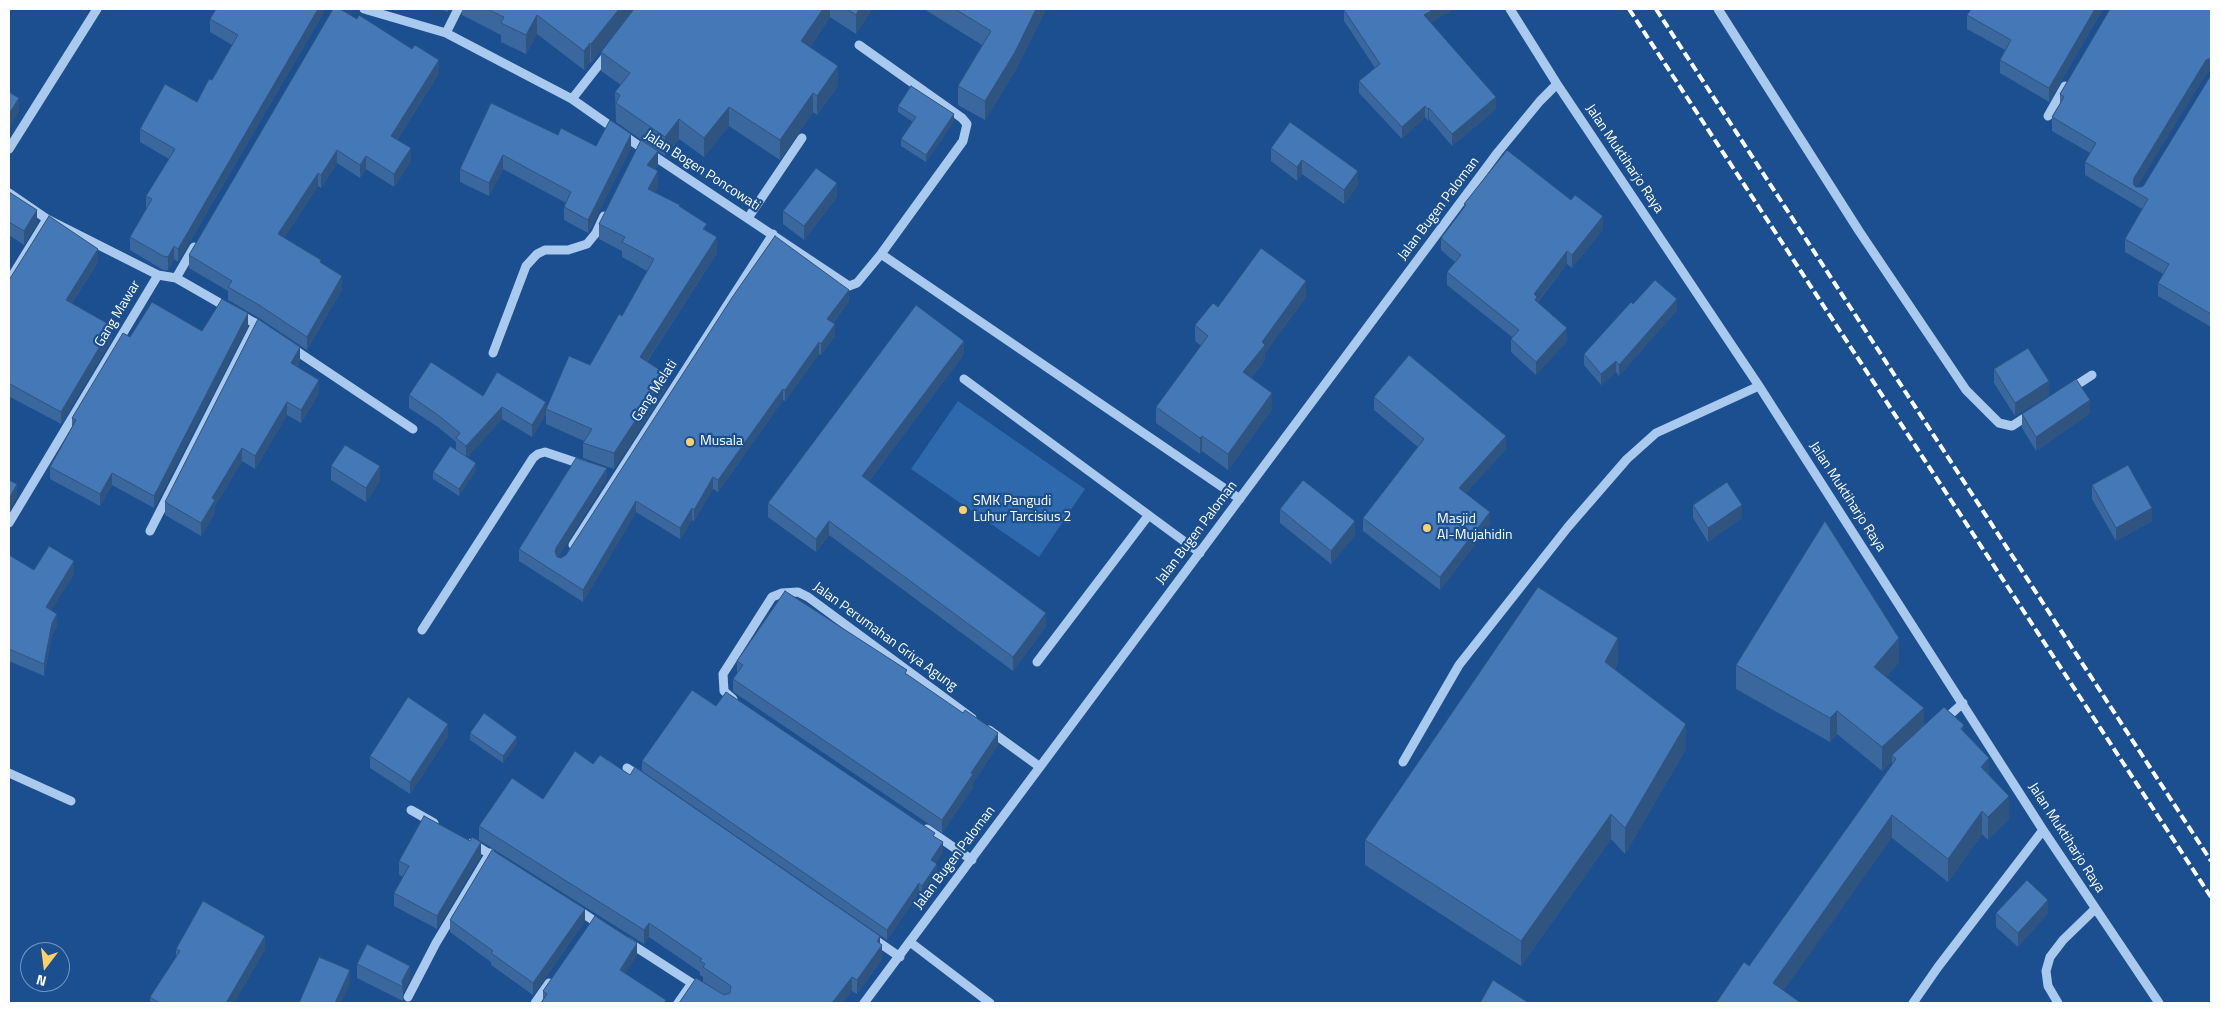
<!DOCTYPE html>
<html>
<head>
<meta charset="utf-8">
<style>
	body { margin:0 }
	#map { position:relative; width:2220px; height:1012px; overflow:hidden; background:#1b4f8f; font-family:"Titillium Web",sans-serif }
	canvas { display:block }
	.frame { position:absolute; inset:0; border:10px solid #fff; pointer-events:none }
	.north { position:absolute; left:20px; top:942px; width:50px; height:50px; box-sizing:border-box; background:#1b4f8f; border:1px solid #7695bc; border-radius:50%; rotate:195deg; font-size:14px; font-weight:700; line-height:20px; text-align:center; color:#fff }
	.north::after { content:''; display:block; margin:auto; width:18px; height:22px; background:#ffd166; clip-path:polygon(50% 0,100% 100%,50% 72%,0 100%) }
</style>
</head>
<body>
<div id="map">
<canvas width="2220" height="1012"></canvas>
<div class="frame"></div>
<div class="north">N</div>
</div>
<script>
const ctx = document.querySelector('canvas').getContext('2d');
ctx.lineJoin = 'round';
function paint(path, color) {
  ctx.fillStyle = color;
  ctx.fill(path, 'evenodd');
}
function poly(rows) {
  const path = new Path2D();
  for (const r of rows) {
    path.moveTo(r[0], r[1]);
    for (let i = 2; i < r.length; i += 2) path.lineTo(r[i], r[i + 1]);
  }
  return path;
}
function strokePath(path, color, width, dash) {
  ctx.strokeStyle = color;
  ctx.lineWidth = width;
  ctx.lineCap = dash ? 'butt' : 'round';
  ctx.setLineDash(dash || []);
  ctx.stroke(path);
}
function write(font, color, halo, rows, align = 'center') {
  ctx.font = font + ' "Titillium Web",sans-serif';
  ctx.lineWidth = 4.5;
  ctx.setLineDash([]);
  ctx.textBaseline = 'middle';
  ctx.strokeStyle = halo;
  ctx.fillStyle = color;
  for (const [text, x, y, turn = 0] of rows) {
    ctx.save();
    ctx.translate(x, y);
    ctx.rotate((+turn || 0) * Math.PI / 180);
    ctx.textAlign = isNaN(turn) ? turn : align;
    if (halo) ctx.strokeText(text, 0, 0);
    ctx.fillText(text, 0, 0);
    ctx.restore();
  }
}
paint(poly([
	[958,401,1085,489,1039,557,911,469]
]), '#2e69ad');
strokePath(poly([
	[364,9,446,33,572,99,639,146,849,286,857,283,881,254,963,141,967,124,962,118,859,45],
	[1510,9,1557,84,1759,386,2043,830,2159,1003],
	[1718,9,1859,231,1966,390,1999,423,2012,426,2032,413],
	[446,33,458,9],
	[572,99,609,52],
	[2048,116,2065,86],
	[9,149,97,9],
	[9,193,47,219,158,275,176,278,194,247],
	[748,218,802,138],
	[881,254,1240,499],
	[176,278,265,329],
	[9,281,47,219],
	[292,348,413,429],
	[493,353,526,266,537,254,545,250,568,250,587,244,596,233,604,216],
	[964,379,1200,553],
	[2069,390,2092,375],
	[9,523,158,275],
	[150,531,256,323],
	[573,545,773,234],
	[422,630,533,458,538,454,545,452,584,465],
	[1037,662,1148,516],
	[733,699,724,691,723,674,772,597,782,593,798,592,808,597,972,718],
	[1943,721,1963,703],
	[989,730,1040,767],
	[1403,762,1459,665,1568,527,1627,459,1656,433,1759,386],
	[627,768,643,778],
	[9,773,71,801],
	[411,810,434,823],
	[927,829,972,860],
	[472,843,499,860],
	[575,908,602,926],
	[871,937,900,957],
	[628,942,701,989],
	[910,942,990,1003],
	[408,997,436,943,490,853],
	[535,1003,549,983],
	[678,1003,692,983],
	[864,1003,1498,152,1540,101,1557,84],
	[1913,1003,1938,967,2043,830],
	[2058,1003,2048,986,2046,971,2050,957,2063,940,2095,909]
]), '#a9c9ee', 9);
strokePath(poly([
	[1629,9,2211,897],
	[1656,9,2211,861]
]), '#fff', 4, [9, 4]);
paint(poly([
	[324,9,324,12,178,262,174,259,168,270,163,270,130,250,130,237,146,209,146,196,169,159,140,142,140,129,197,102,212,80,232,45,210,32,210,19],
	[441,9,450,9,447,12],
	[462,9,633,9,591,63,590,62,584,70,537,34,526,54,501,42,501,35,462,15],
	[634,9,872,9,856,34,830,17,810,47,838,86,817,115,813,112,780,160,729,126,704,157,679,139,665,156,658,151,658,166,655,169,658,186,655,192,680,207,707,231,717,253,647,362,666,389,614,469,583,458,583,443,584,441,546,424,546,409,590,365,622,316,647,271,622,257,622,251,599,239,599,224,650,146,616,122,615,92,621,85,601,71,601,52],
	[924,9,1046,9,1015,71,985,120,958,105,958,86,982,45],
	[1454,9,1431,22,1496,109,1452,146,1429,119,1428,121,1425,117,1402,139,1359,93,1359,81,1375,68,1344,21,1344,10],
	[2103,9,2049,102,2000,73,2000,60,2005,50,1967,29,1967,15],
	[2211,9,2211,71,2206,74,2136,187,2142,187,2144,185,2211,75,2211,327,2158,296,2158,283,2163,274,2125,252,2125,239,2142,209,2085,175,2085,162,2090,153,2052,131,2052,117,2060,104,2060,94],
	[439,73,397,140,411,161,394,187,366,169,360,178,337,163,321,188,318,186,284,238,321,263,342,289,307,350,259,318,228,300,228,291,189,268,189,255],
	[898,106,954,121,926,162,901,146,901,139,913,122,898,112],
	[558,135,596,146,631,148,588,233,564,220,564,207,566,203,503,169,489,196,460,182,460,169],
	[1271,148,1358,171,1358,185,1344,204,1302,174,1297,181,1271,161],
	[9,192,37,223,24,245,9,235],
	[837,197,804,240,783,224,783,211],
	[1464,204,1603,229,1572,268,1567,264,1538,302,1567,341,1536,375,1511,352,1511,339,1512,337,1447,285,1447,272,1455,262,1441,250,1441,238,1464,207],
	[98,262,72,303,112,339,61,424,10,397,9,280],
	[1306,297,1265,353,1265,360,1251,378,1272,409,1228,470,1202,451,1200,454,1156,423,1156,407,1201,346,1195,341,1195,325,1218,307],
	[849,301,833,323,835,336,821,355,819,354,785,401,783,400,718,492,713,489,694,521,692,520,680,539,636,512,583,602,519,561,519,549,607,479,558,557,561,558,566,555],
	[1633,304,1677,310,1619,376,1616,372,1601,385,1584,365,1584,354],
	[248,326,154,508,112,485,100,506,50,479,50,467,72,427,72,418,130,337,202,331],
	[964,354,869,481,1046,626,1013,671,829,535,816,552,768,517,768,503],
	[300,360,297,367,319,393,301,423,287,415,255,469,242,461,215,506,215,513,201,536,165,515,165,502],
	[1994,369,2049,395,2015,416,1994,383],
	[409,395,483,396,546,414,532,437,502,419,467,457,476,470,459,496,433,479,433,472,456,450,456,442,438,427,409,408],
	[1374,397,1506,449,1466,493,1490,525,1440,590,1363,531,1363,518,1418,447,1374,410],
	[2090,413,2036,451,2022,428,2022,414],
	[331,466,380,480,366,502,331,480],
	[2092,485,2152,521,2116,541,2092,499],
	[1693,505,1742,518,1708,542,1693,518],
	[1280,509,1355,535,1331,564,1280,523],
	[9,555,34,570,74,574,51,610,57,626,52,635,44,676,9,661],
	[737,661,907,675,998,745,973,783,973,787,942,833,735,693,733,691,733,679,737,673],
	[1899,662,1886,677,1924,726,1964,732,1989,776,2009,819,1988,840,1982,834,1948,882,1892,838,1892,761,1882,771,1837,734,1830,742,1736,689,1736,665],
	[1618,663,1615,669,1686,749,1625,854,1611,839,1521,966,1365,865,1365,840],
	[716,706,935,837,943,852,935,863,937,874,922,896,919,893,887,940,642,771,642,761],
	[470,733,517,743,503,763,470,740],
	[448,736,410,794,370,768,370,756],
	[593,764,880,943,882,959,857,994,852,991,679,1003,710,986,703,982,703,977,700,975,700,972,649,937,644,944,479,840,479,826,543,799],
	[470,841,481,855,437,929,394,906,394,893,403,877,399,875,399,861],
	[1996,913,2048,913,2018,947,1996,927],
	[450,920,585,921,533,995,491,965,491,962,450,932],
	[176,949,265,949,234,1003,150,1003,150,997,176,957],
	[637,955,625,973,666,1003,543,1000,543,991],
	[357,964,410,979,403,993,403,1001,357,978]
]), '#3a679d');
paint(poly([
	[318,9,324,9,324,12,178,262,178,249],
	[619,9,633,9,591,63,591,44],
	[823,9,830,9,830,17,801,60,801,41],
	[859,9,872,9,856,34,856,15],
	[1036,9,1046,9,1015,71,985,120,985,101],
	[1434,9,1454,9,1424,27,1424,15],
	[2095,9,2103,9,2049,102,2049,88],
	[537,15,537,34,526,54,526,35],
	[590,43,590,62,584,70,584,51],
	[2211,57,2211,71,2206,74,2134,192,2134,178,2206,60],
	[439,60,439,73,391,149,391,136],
	[838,66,838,86,817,115,817,96],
	[813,93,813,112,780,160,780,140],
	[1496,97,1496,109,1452,146,1452,134],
	[19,98,19,112,9,128,9,114],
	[1425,106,1425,117,1402,139,1402,127],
	[729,107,729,126,704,157,704,138],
	[1429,108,1429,119,1428,121,1428,109],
	[954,114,954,121,926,162,926,155],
	[679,119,679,139,665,156,665,137],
	[631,134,631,148,588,233,588,220],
	[411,148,411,161,394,187,394,174],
	[337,150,337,163,321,188,321,175],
	[658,151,658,166,647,180,647,165],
	[503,155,503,169,489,196,489,183],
	[366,156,366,169,360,178,360,165],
	[1302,160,1302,174,1297,181,1297,167],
	[658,171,658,186,648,204,648,189],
	[1358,171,1358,185,1344,204,1344,190],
	[318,173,318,186,278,247,278,234],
	[837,183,837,197,804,240,804,226],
	[37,210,37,223,24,245,24,231],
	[1603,216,1603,229,1572,268,1572,255],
	[717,237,717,253,640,372,640,357],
	[174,246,174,259,168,270,168,257],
	[98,249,98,262,66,312,66,300],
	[1567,251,1567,264,1537,302,1535,312,1534,294],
	[342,276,342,289,307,350,307,337],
	[1306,281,1306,297,1265,353,1265,360,1243,388,1243,372,1262,342],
	[849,290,849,301,827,330,827,319],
	[1677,299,1677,310,1619,376,1619,365],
	[248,313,248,326,154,508,154,496],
	[835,324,835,336,821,355,821,344],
	[112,326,112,339,61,424,61,412],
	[1567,328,1567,341,1536,375,1536,362],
	[964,341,964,354,862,490,862,476],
	[819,342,819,354,785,401,785,390],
	[300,347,300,360,291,376,291,363],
	[1616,361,1616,372,1601,385,1601,374],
	[666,374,666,389,614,469,614,453],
	[319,380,319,393,301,423,301,410],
	[2049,381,2049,395,2015,416,2015,403],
	[10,384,10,397,9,401,9,389],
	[783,389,783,400,718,492,718,480],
	[1272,393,1272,409,1228,470,1228,454],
	[2090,400,2090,413,2036,451,2036,437],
	[287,402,287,415,255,469,255,456],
	[546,402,546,414,532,437,532,425],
	[502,407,502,419,466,459,466,446],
	[1202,436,1202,451,1200,454,1200,438],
	[1506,436,1506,449,1459,501,1459,488],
	[242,448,242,461,215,506,215,513,201,536,201,523,212,498],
	[476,463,476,470,459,496,459,489],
	[380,466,380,480,366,502,366,488],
	[607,468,607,479,556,560,555,552,556,548],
	[112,473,112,485,100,506,100,494],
	[713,477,713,489,694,521,694,510],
	[17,484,17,497,9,511,9,499],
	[636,501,636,512,583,602,583,590],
	[1742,505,1742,518,1708,542,1708,528],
	[692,508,692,520,680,539,680,528],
	[2152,508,2152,521,2116,541,2116,528],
	[1490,512,1490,525,1440,590,1440,577],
	[829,521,829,535,816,552,816,539],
	[1355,521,1355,535,1331,564,1331,551],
	[74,561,74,574,46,619,46,607],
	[1046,613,1046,626,1013,671,1013,657],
	[57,614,57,626,52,635,44,676,44,664,52,623],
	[1618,638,1618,663,1605,687,1605,662],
	[1899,638,1899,662,1874,691,1874,667],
	[1924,708,1924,731,1892,755,1892,761,1882,771,1882,747],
	[1837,711,1837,734,1830,742,1830,718],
	[448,724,448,736,410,794,410,782],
	[1686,724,1686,749,1625,854,1625,828],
	[1964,725,1964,748,1961,729],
	[998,733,998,745,973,783,973,787,942,833,942,820,971,773],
	[517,737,517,743,503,763,503,756],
	[1989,758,1989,781,1981,767],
	[2009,796,2009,819,1988,840,1988,817],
	[1982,811,1982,834,1948,882,1948,859],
	[1611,814,1611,839,1521,966,1521,941],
	[1892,815,1892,838,1775,1003,1773,983],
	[481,842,481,855,437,929,437,916],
	[943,842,943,852,931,870,931,860],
	[937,864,937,874,922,896,922,886],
	[919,883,919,893,887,940,887,930],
	[2048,900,2048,913,2018,947,2018,933],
	[585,909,585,921,533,995,533,983],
	[649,923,649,937,644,944,644,930],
	[265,936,265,949,234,1003,226,1003],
	[880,936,880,949,882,945,882,959,857,994,857,980],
	[637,943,637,955,620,981,620,970],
	[410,966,410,979,403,993,402,981],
	[350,970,350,984,341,1003,335,1003],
	[852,977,852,991,843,1003,832,1003]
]), '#305480');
const building = poly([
	[216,9,318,9,178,249,174,246,168,257,163,256,130,237,152,199,146,196,175,149,140,129,165,84,197,102,209,79,212,80,238,35,210,19,216,9],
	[333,9,340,9,357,19,359,15,412,49,415,45,439,60,391,136,411,148,394,174,366,156,360,165,337,150,321,175,318,173,278,234,321,260,320,262,342,276,307,337,259,305,228,287,232,281,189,255,333,9],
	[487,9,619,9,591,44,590,43,584,51,537,15,526,35,501,23,504,17,487,9],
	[634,9,823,9,801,41,838,66,817,96,813,93,780,140,729,107,704,138,679,119,665,137,616,103,620,95,615,92,630,73,601,52,634,9],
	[847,9,859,9,856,15,847,9],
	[955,9,1036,9,1015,52,985,101,958,86,991,31,955,9],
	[1346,9,1434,9,1424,15,1496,97,1452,134,1429,108,1428,109,1425,106,1402,127,1359,81,1380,64,1344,10,1346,9],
	[1971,9,2095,9,2049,88,2000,60,2011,40,1967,15,1971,9],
	[2110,9,2211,9,2211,58,2206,60,2134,178,2133,184,2136,187,2142,187,2144,185,2211,75,2211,314,2158,283,2169,264,2125,239,2148,199,2085,162,2096,143,2052,117,2064,97,2060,94,2110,9],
	[911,86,954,114,926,155,901,139,916,117,898,106,911,86],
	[9,92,19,98,9,114,9,92],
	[491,103,558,135,561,128,596,146,610,120,631,134,588,220,564,207,571,192,503,155,489,183,460,169,491,103],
	[1290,122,1358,171,1344,190,1302,160,1297,167,1271,148,1290,122],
	[641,140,658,151,647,165,658,171,648,189,680,205,679,206,707,224,703,229,717,237,640,357,666,374,614,453,583,443,592,429,546,409,569,356,590,365,619,314,622,316,654,259,622,242,625,237,599,224,641,140],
	[1507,150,1571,200,1575,195,1603,216,1572,255,1567,251,1534,294,1537,297,1535,300,1567,328,1536,362,1511,339,1519,330,1447,272,1461,255,1441,238,1466,205,1464,204,1507,150],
	[816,168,837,183,804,226,783,211,816,168],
	[9,192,37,210,24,231,9,222,9,192],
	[49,216,98,249,66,300,112,326,61,412,10,384,9,389,9,280,49,216],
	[775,236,849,290,827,319,835,324,821,344,819,342,785,390,783,389,718,480,713,477,694,510,692,508,680,528,636,501,583,590,519,549,576,458,607,468,556,548,555,552,557,557,561,558,566,555,733,296,775,236],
	[1261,248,1306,281,1262,342,1265,345,1243,372,1272,393,1228,454,1202,436,1200,438,1156,407,1208,336,1195,325,1213,303,1218,307,1261,248],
	[1655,280,1677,299,1619,365,1616,361,1601,374,1584,354,1631,302,1633,304,1655,280],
	[222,299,248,313,154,496,112,473,100,494,50,467,76,420,72,418,123,333,130,337,152,302,202,331,222,299],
	[916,305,964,341,862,476,1046,613,1013,657,829,521,816,539,768,503,916,305],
	[258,319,300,347,291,363,319,380,301,410,287,402,255,456,242,448,212,498,215,500,201,523,165,502,258,319],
	[2028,348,2049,381,2015,403,1994,369,2028,348],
	[1409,355,1506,436,1459,488,1490,512,1440,577,1363,518,1424,439,1374,397,1409,355],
	[431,362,483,396,497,372,546,402,532,425,502,407,466,446,456,438,460,433,438,415,409,395,431,362],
	[2076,379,2090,400,2036,437,2022,414,2076,379],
	[345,445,380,466,366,488,331,466,345,445],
	[450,446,476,463,459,489,433,472,450,446],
	[2128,465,2152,508,2116,528,2092,485,2128,465],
	[9,480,17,484,9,499,9,480],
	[1303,480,1355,521,1331,551,1280,509,1303,480],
	[1727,482,1742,505,1708,528,1693,505,1727,482],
	[1825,521,1899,638,1874,667,1924,708,1882,747,1837,711,1830,718,1736,665,1825,521],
	[49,546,74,561,46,607,57,614,52,623,44,664,9,649,9,555,34,570,49,546],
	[1538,587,1618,638,1605,662,1686,724,1625,828,1611,814,1521,941,1365,840,1538,587],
	[785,591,907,670,905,673,963,713,965,710,998,733,971,773,973,774,942,820,733,679,743,665,737,661,785,591],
	[692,690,716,706,726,692,935,833,933,836,943,842,931,860,937,864,922,886,919,883,887,930,642,761,692,690],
	[408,697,448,724,410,782,370,756,408,697],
	[1944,707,1964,725,1961,729,1989,758,1981,767,2009,796,1988,817,1982,811,1948,859,1892,815,1773,983,1801,1003,1716,1003,1744,962,1749,966,1896,759,1892,755,1944,707],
	[484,713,517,737,503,756,470,733,484,713],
	[575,751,593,764,600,755,630,775,635,767,880,936,877,941,882,945,857,980,852,977,832,1003,679,1003,696,978,724,995,730,993,731,986,703,967,705,964,700,961,702,959,649,923,644,930,479,826,512,778,543,799,575,751],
	[424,816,470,841,472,837,481,842,437,916,394,893,409,866,399,861,424,816],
	[492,850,585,909,533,983,491,953,493,951,450,920,492,850],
	[2027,880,2048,900,2018,933,1996,913,2027,880],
	[203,901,265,936,226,1003,159,1003,150,997,180,951,176,949,203,901],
	[595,916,637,943,620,970,666,1000,664,1003,541,1003,547,994,543,991,595,916],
	[367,944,410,966,402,981,403,987,357,964,367,944],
	[319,957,350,970,335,1003,299,1003,319,957],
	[1493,980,1529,1003,1480,1003,1493,980]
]);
paint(building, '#4478b7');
strokePath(building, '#305480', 1);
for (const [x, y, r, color] of [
	[690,442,5,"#ffd166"],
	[963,510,5,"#ffd166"],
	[1427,528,5,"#ffd166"]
]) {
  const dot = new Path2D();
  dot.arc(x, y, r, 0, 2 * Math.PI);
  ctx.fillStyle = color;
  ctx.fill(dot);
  strokePath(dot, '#1b4f8f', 2);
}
write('14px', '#fff', '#1b4f8f', [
	["Jalan Muktiharjo Raya",1624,159,56],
	["Jalan Bogen Poncowati",702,171,33],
	["Jalan Bugen Paloman",1439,209,-53],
	["Gang Mawar",118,314,-59],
	["Gang Melati",655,391,-57],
	["Jalan Muktiharjo Raya",1847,497,57],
	["Jalan Bugen Paloman",1197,533,-53],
	["Jalan Perumahan Griya Agung",885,637,36],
	["Jalan Muktiharjo Raya",2066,838,57],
	["Jalan Bugen Paloman",955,858,-53]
]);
write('14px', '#fff', '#1b4f8f', [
	["Musala",700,442],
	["SMK Pangudi",973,502],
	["Luhur Tarcisius 2",973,518],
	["Masjid",1437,520],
	["Al-Mujahidin",1437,536]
], 'left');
</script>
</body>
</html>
